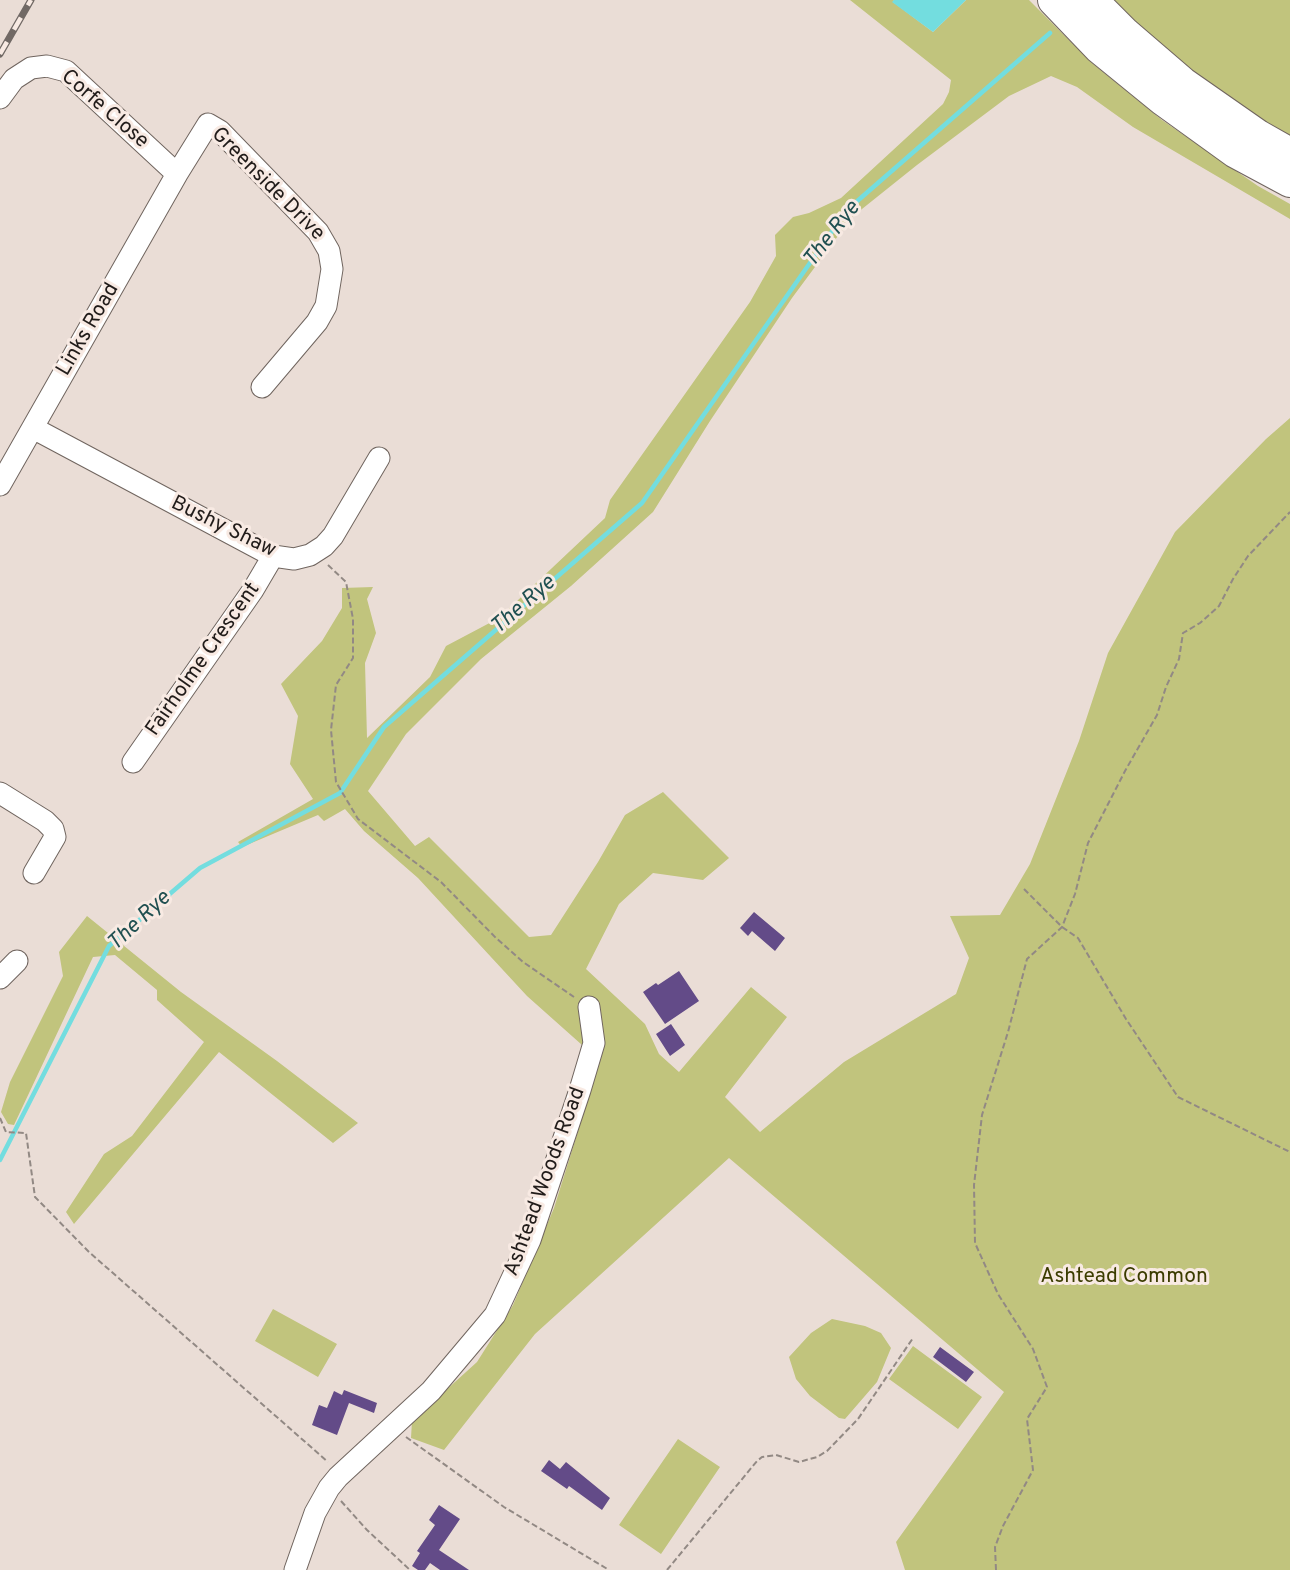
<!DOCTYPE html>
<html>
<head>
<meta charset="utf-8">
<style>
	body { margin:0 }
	canvas { display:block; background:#eaddd6 }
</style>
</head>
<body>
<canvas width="1290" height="1570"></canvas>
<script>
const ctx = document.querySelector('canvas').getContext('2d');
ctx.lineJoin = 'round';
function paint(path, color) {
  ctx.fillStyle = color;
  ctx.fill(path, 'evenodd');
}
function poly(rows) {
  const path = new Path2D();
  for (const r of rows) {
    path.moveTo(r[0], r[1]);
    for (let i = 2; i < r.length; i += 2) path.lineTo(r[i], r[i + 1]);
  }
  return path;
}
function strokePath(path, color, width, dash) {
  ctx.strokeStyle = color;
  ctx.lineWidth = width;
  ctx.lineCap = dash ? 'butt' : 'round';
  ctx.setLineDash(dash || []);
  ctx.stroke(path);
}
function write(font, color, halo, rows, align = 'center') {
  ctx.font = font + ' Overpass,sans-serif';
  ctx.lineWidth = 6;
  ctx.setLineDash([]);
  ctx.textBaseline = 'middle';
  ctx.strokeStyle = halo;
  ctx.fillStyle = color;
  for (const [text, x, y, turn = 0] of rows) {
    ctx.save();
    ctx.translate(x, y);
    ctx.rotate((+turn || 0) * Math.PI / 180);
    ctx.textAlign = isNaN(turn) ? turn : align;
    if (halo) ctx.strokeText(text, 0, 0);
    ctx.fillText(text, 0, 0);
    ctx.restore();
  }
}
paint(poly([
	[850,0,894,0,893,2,933,32,966,0,1029,0,1092,63,1162,120,1258,186,1290,204,1290,219,1133,127,1077,87,1051,76,1009,96,917,165,852,217,792,298,710,421,653,512,571,586,481,659,406,734,368,791,415,846,429,837,529,937,551,935,598,862,625,815,663,792,729,858,703,880,653,873,619,904,586,969,645,1024,659,1054,679,1072,751,987,787,1017,725,1097,760,1132,844,1062,956,994,969,958,950,916,1000,915,1030,864,1079,741,1108,653,1175,532,1266,439,1290,418,1290,1570,905,1570,896,1542,1004,1392,729,1158,535,1334,444,1450,411,1438,412,1421,477,1362,513,1305,554,1208,600,1061,527,996,418,878,364,831,345,809,324,821,318,815,242,847,238,842,313,799,290,764,298,716,281,684,322,641,342,608,342,588,373,587,367,599,376,633,365,663,367,738,430,677,446,646,499,618,605,518,610,500,750,302,776,256,775,235,793,217,809,213,841,198,943,104,949,92,951,80],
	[1107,0,1290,0,1290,137,1195,78],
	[87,916,181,992,277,1061,358,1123,333,1143,219,1052,74,1224,66,1212,104,1154,132,1136,204,1042,157,1000,157,990,115,955,93,957,14,1125,8,1124,1,1112,10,1082,63,976,59,952],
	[273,1309,337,1344,318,1377,255,1341],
	[832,1319,865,1326,881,1333,891,1348,877,1382,845,1419,839,1418,810,1396,796,1379,789,1357,811,1333],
	[913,1346,982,1397,958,1429,889,1379],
	[678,1439,720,1467,661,1554,619,1525]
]), '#c1c47d');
paint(poly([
	[894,0,966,0,933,32,892,2]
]), '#73dddf');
strokePath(poly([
	[0,1160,109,946,200,868,340,793,384,727,642,503,847,210,1050,33]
]), '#73dddf', 4.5);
paint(poly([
	[754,912,785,938,775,951,752,931,748,936,740,928],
	[679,971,699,1001,665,1024,643,992,656,983,658,985],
	[671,1024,685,1045,670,1056,656,1034],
	[940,1347,974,1372,966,1382,933,1357],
	[344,1390,377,1403,374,1413,349,1403,337,1435,312,1425,319,1405,327,1408,334,1391,342,1395],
	[549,1460,560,1469,566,1462,610,1498,602,1510,569,1486,567,1489,541,1471],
	[439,1505,460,1519,439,1550,469,1570,440,1570,430,1563,425,1570,418,1570,412,1566,420,1553,417,1551,435,1525,429,1520]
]), '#634b88');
const minor = poly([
	[0,98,14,79,31,68,47,66,66,71,177,174],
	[33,428,273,556,294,559,310,555,324,546,333,536,379,458],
	[0,485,177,174,208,124,220,131,318,232,329,251,332,269,326,306,317,322,262,387],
	[133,762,253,590,273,556],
	[0,793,45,821,53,829,55,837,34,873],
	[0,978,17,961],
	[295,1570,315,1513,329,1488,338,1477,431,1391,495,1315,530,1240,580,1090,594,1043,589,1007]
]);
const highway = poly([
	[1054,0,1099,47,1164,100,1236,152,1290,181],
	[1091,0,1125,34,1182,83,1258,136,1290,154]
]);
strokePath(minor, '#70655f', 23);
strokePath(highway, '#70655f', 34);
strokePath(poly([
	[328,565,346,582,353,619,353,658,336,685,331,730,336,782,358,819,441,882,496,938,523,962,574,997],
	[1024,889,1062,927,1078,938,1126,1019,1178,1097,1290,1152],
	[0,1118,6,1132,26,1133,35,1197,89,1252,328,1462],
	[406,1437,504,1507,609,1570],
	[341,1501,367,1530,410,1570],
	[667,1570,757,1461,762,1457,776,1455,799,1462,817,1457,827,1451,858,1419,913,1338],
	[996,1570,995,1547,1003,1526,1033,1470,1027,1419,1047,1387,1033,1349,998,1294,975,1243,974,1185,982,1115,1008,1032,1027,959,1062,927,1075,894,1088,843,1125,771,1157,715,1166,687,1179,659,1183,633,1200,623,1219,606,1233,579,1248,556,1290,512]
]), '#928984', 2, [6, 3]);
strokePath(minor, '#fff', 21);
strokePath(highway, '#fff', 32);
const rail = poly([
	[0,54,31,0]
]);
strokePath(rail, '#716965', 7);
strokePath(rail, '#f8eae3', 4.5, [14]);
write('21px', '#211c1a', '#f8eae3', [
	["Corfe Close",104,110,41],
	["Greenside Drive",267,185,45],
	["Links Road",89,330,-60],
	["Bushy Shaw",223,528,26],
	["Fairholme Crescent",204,660,-55],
	["Ashtead Woods Road",546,1182,-70]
]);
write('21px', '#3b3c00', '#f8eae3', [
	["Ashtead Common",1124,1278]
]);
write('italic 22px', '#205051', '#f8eae3', [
	["The Rye",833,235,-52],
	["The Rye",524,606,-41],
	["The Rye",140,922,-43]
]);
</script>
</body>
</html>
